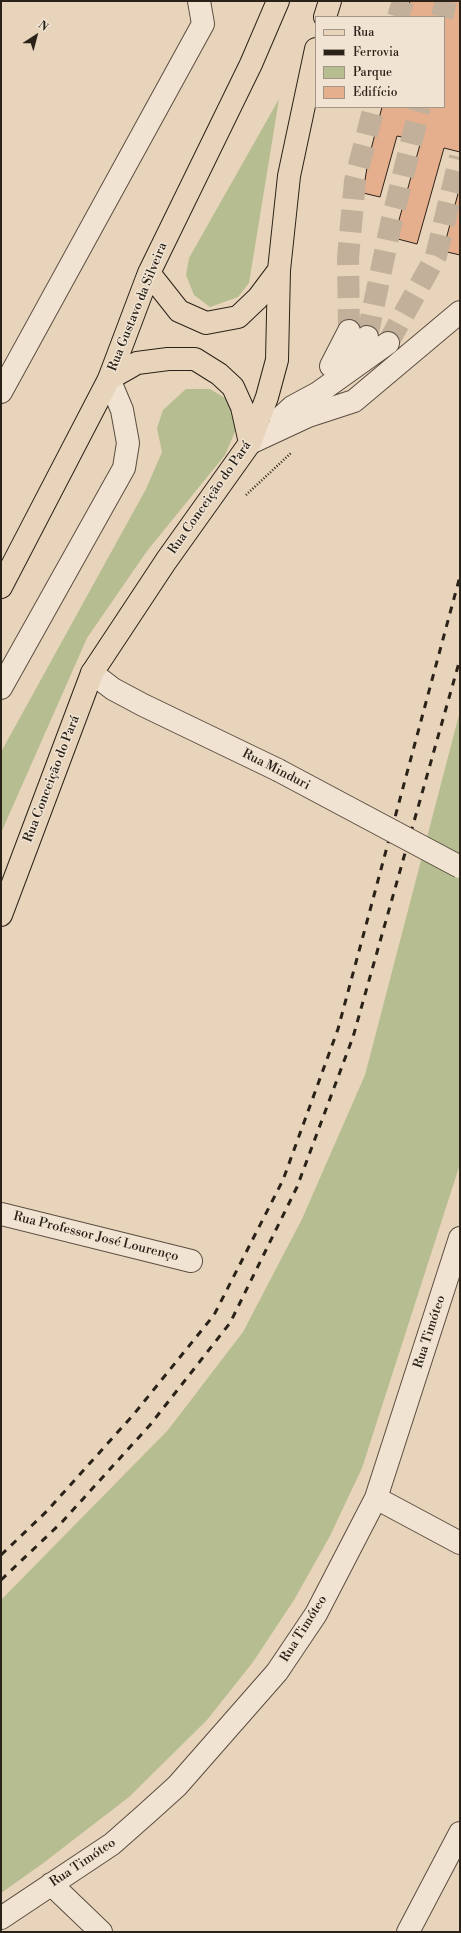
<!DOCTYPE html>
<html>
<head>
<meta charset="utf-8">
<style>
	body { margin:0 }
	#map { position:relative; width:461px; height:1933px; overflow:hidden; background:#e8d4ba; font-family:"Libre Bodoni",serif }
	canvas { display:block }
	.frame { position:absolute; inset:0; border:2px solid #2a2219; pointer-events:none }
	.legend { position:absolute; left:315px; top:16px; width:130px; height:92px; box-sizing:border-box; background:#f0e3d2; border:1px solid #a19688; margin:0; padding:5px 7px; list-style:none; font-size:12px; color:#2a2219 }
	.legend li { display:flex; align-items:center; gap:8px; height:20px }
	.legend b { width:20px; border:1px solid #a19688 }
	.north { position:absolute; left:16px; top:16px; width:40px; height:40px; -webkit-text-stroke:3px #f0e3d2; paint-order:stroke; rotate:36deg; font-size:11px; font-weight:700; line-height:16px; text-align:center; color:#2a2219 }
	.north::after { content:''; display:block; margin:auto; width:14px; height:18px; background:#2a2219; clip-path:polygon(50% 0,100% 100%,50% 72%,0 100%) }
</style>
</head>
<body>
<div id="map">
<canvas width="461" height="1933"></canvas>
<div class="frame"></div>
<ul class="legend">
<li><b style="height:5px;background:#e8d4ba"></b>Rua</li>
<li><b style="height:5px;background:#2a2219"></b>Ferrovia</li>
<li><b style="height:11px;background:#b6bd90"></b>Parque</li>
<li><b style="height:11px;background:#e5ae8d"></b>Edifício</li>
</ul>
<div class="north">N</div>
</div>
<script>
const ctx = document.querySelector('canvas').getContext('2d');
ctx.lineJoin = 'round';
function paint(path, color) {
  ctx.fillStyle = color;
  ctx.fill(path, 'evenodd');
}
function poly(rows) {
  const path = new Path2D();
  for (const r of rows) {
    path.moveTo(r[0], r[1]);
    for (let i = 2; i < r.length; i += 2) path.lineTo(r[i], r[i + 1]);
  }
  return path;
}
function strokePath(path, color, width, dash) {
  ctx.strokeStyle = color;
  ctx.lineWidth = width;
  ctx.lineCap = dash ? 'butt' : 'round';
  ctx.setLineDash(dash || []);
  ctx.stroke(path);
}
function write(font, color, halo, rows, align = 'center') {
  ctx.font = font + ' "Libre Bodoni",serif';
  ctx.lineWidth = 3;
  ctx.setLineDash([]);
  ctx.textBaseline = 'middle';
  ctx.strokeStyle = halo;
  ctx.fillStyle = color;
  for (const [text, x, y, turn = 0] of rows) {
    ctx.save();
    ctx.translate(x, y);
    ctx.rotate((+turn || 0) * Math.PI / 180);
    ctx.textAlign = isNaN(turn) ? turn : align;
    if (halo) ctx.strokeText(text, 0, 0);
    ctx.fillText(text, 0, 0);
    ctx.restore();
  }
}
paint(poly([
	[279,99,249,283,238,297,210,307,194,295,186,275,189,258],
	[186,389,210,389,228,400,240,420,225,455,147,551,87,638,1,833,1,752,146,489,162,452,157,428,163,410],
	[460,711,460,1164,362,1468,330,1536,294,1600,253,1662,207,1720,129,1797,42,1864,1,1893,1,1600,168,1430,243,1332,302,1219,365,1075]
]), '#b6bd90');
const building = poly([
	[410,1,460,1,460,152,444,148,417,244,394,238,421,141,397,136,380,197,363,193,368,161,382,107,444,107,444,17,406,17,410,1],
	[460,186,460,255,443,251,460,186]
]);
paint(building, '#e5ae8d');
strokePath(building, '#2a2219', 1);
strokePath(poly([
	[398,17,403,1],
	[442,17,446,1],
	[349,331,348,258,355,181,374,107],
	[367,337,391,224,420,107],
	[388,343,436,256,460,157]
]), '#c2b09a', 22, [22, 11]);
const minor = poly([
	[342,365,367,337],
	[331,366,349,331],
	[1,392,203,24,199,1],
	[280,418,292,407,318,393,388,343],
	[250,443,308,416,354,401,460,312],
	[92,673,113,689,143,705,278,770],
	[1,688,124,468,128,443,122,410,109,379],
	[1,1214,191,1261],
	[376,1498,460,1543],
	[51,1884,101,1932],
	[1,1918,112,1844,146,1814,177,1786,277,1672,316,1614,376,1498,460,1238],
	[408,1932,460,1833]
]);
const major = poly([
	[325,17,330,1],
	[149,273,179,311,206,323,238,317,258,298,279,270],
	[109,379,137,363,168,359,195,359,219,374,233,387,242,407,250,443],
	[1,587,109,379,149,273,251,64,278,1],
	[1,915,92,673,166,561,250,443,267,397,277,360,279,270,289,176,316,49]
]);
strokePath(minor, '#5a4e41', 24);
strokePath(major, '#2a2219', 24);
strokePath(poly([
	[246,495,291,453]
]), '#2a2219', 2.5, [1, 2]);
strokePath(minor, '#f0e3d2', 22);
strokePath(major, '#e8d4ba', 22);
strokePath(poly([
	[1,1555,47,1511,134,1414,214,1315,283,1180,338,1029,460,576],
	[1,1580,62,1522,150,1425,230,1323,297,1187,353,1037,460,659]
]), '#2a2219', 3, [7, 7]);
const minorBridge = poly([
	[278,770,460,867]
]);
strokePath(minorBridge, '#5a4e41', 24, []);
strokePath(minorBridge, '#f0e3d2', 22);
write('13px', '#2a2219', '#f0e3d2', [
	["Rua Gustavo da Silveira",138,307,-68],
	["Rua Conceição do Pará",210,498,-55],
	["Rua Minduri",276,770,27],
	["Rua Conceição do Pará",52,779,-69],
	["Rua Professor José Lourenço",96,1237,14],
	["Rua Timóteo",430,1332,-72],
	["Rua Timóteo",304,1629,-58],
	["Rua Timóteo",83,1863,-34]
]);
</script>
</body>
</html>
